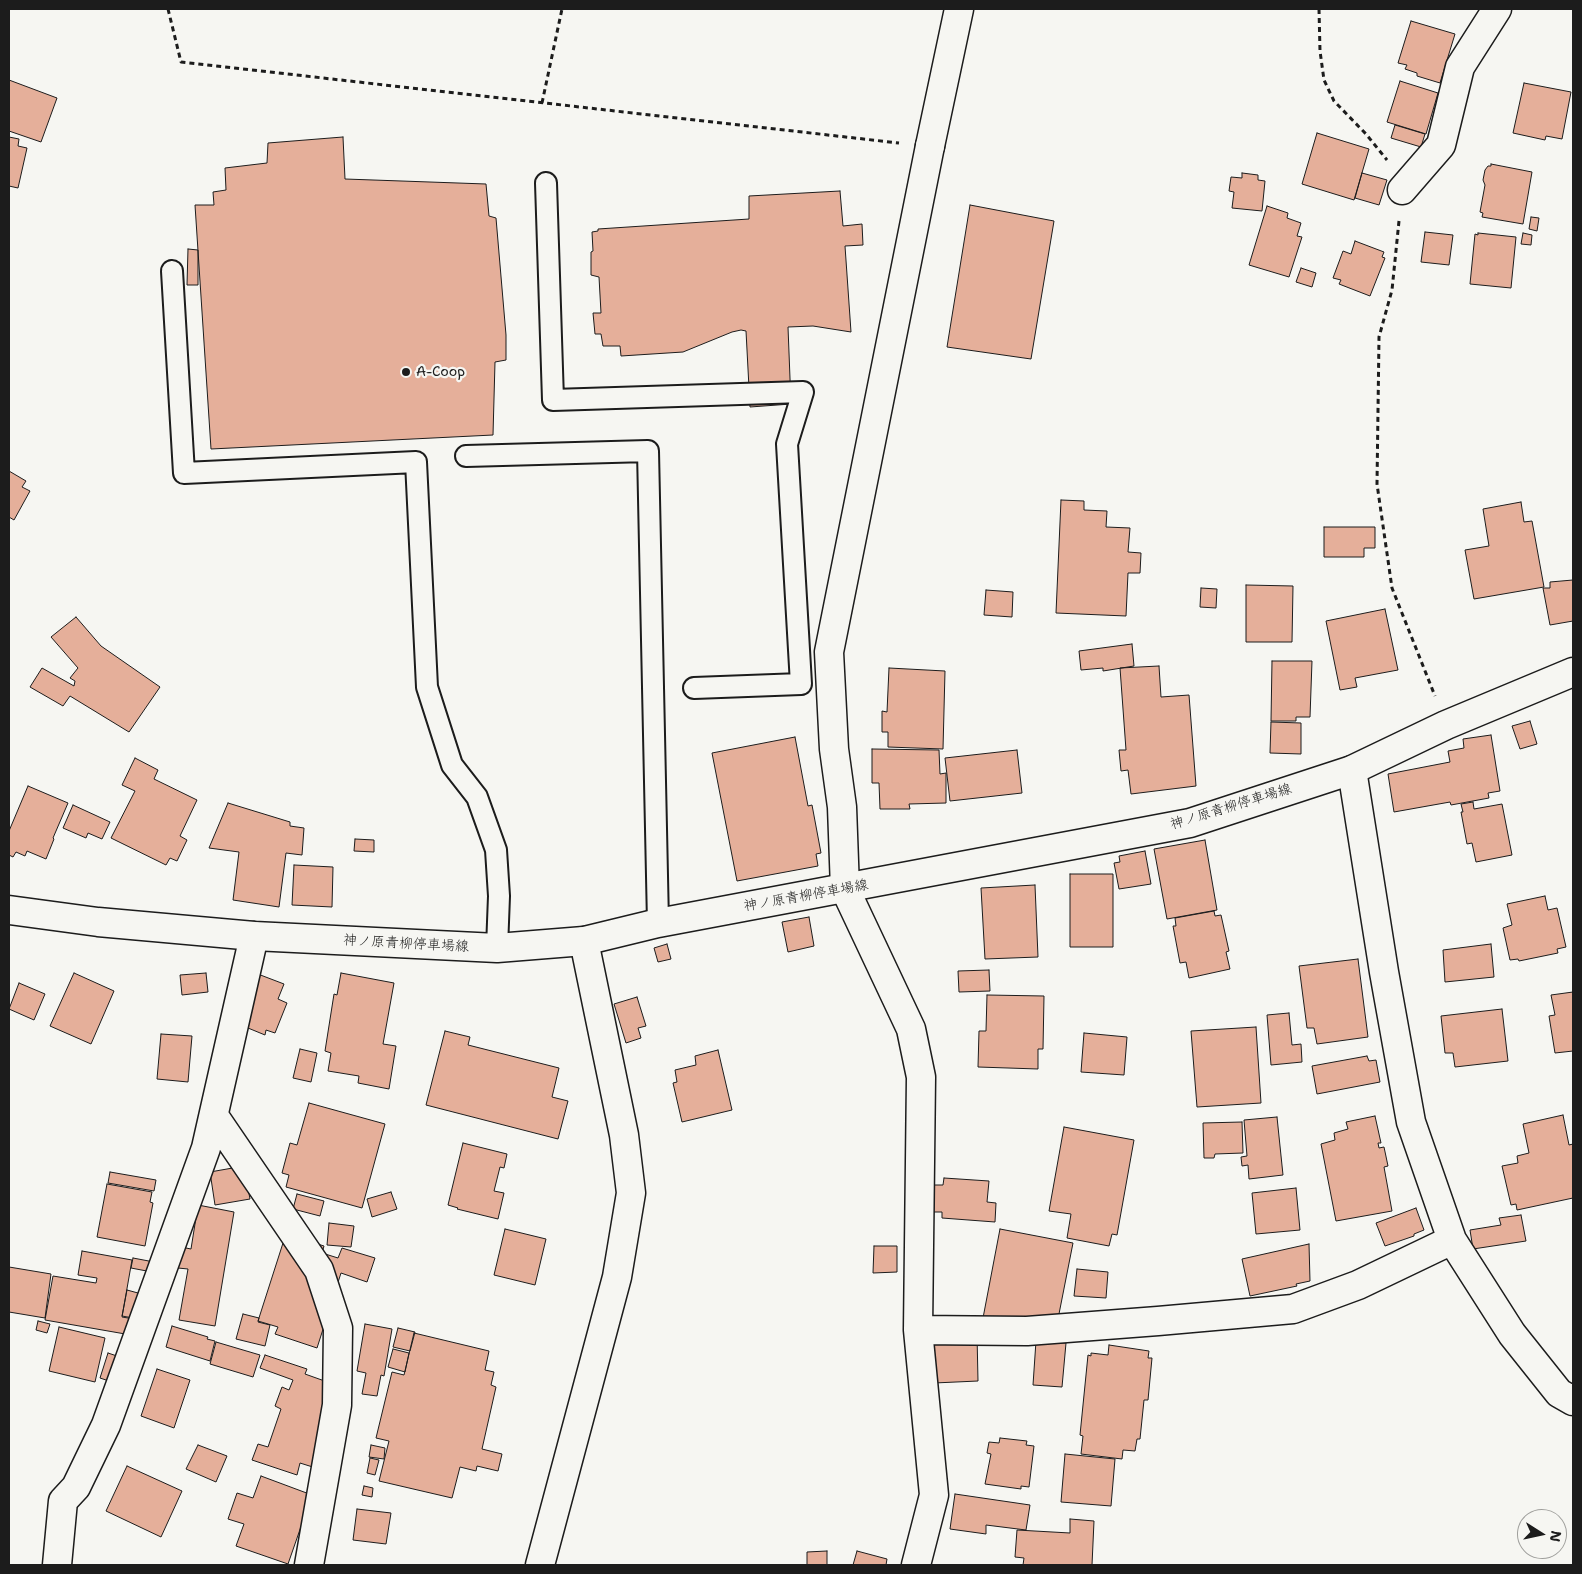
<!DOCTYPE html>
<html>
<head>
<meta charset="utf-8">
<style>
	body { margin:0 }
	#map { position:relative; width:1582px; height:1574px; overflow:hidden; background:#f6f6f2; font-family:"Shantell Sans",sans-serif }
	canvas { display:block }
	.frame { position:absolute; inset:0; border:10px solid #1c1c1c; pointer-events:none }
	.north { position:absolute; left:1517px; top:1509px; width:50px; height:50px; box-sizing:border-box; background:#f6f6f2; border:1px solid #9f9f9c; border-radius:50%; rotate:100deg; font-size:14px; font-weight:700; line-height:20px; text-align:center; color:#1c1c1c }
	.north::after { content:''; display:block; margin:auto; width:18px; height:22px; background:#1c1c1c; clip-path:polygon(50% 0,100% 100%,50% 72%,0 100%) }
</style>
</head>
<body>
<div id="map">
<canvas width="1582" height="1574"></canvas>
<div class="frame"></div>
<div class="north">N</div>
</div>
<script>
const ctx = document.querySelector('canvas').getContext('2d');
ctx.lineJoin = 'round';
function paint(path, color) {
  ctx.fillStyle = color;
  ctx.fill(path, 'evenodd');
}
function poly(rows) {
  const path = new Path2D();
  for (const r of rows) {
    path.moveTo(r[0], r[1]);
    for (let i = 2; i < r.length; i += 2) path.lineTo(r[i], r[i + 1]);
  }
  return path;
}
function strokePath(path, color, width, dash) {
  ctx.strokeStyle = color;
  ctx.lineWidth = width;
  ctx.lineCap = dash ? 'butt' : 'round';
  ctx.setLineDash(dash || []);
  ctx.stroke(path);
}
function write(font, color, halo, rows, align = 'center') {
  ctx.font = font + ' "Shantell Sans","Klee One",sans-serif';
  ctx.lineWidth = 4.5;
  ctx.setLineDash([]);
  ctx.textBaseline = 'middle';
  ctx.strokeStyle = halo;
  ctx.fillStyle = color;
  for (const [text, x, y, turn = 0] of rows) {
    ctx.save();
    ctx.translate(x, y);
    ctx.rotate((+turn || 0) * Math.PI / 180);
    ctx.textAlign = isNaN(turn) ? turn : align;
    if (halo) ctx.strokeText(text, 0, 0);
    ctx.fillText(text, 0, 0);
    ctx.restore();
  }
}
const building = poly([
	[1411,21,1455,34,1440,83,1417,76,1417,73,1405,69,1407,65,1398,63,1411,21],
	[9,80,57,98,41,142,9,131,9,80],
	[1400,81,1438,93,1426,134,1387,122,1400,81],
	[1524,83,1571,92,1562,139,1546,136,1545,140,1513,133,1524,83],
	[1395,125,1425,134,1421,147,1391,138,1395,125],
	[1317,133,1369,149,1354,200,1302,184,1317,133],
	[9,137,19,139,18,146,27,148,18,188,9,186,9,137],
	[343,137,345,179,486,184,489,216,496,218,506,335,506,360,495,362,493,435,211,449,195,205,214,205,213,192,226,190,225,168,267,163,268,143,343,137],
	[1491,164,1532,172,1523,224,1482,217,1483,213,1480,212,1485,185,1483,180,1485,170,1488,166,1491,166,1491,164],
	[1242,173,1258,175,1258,180,1265,181,1262,211,1232,208,1234,192,1229,191,1231,177,1242,178,1242,173],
	[1362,173,1387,180,1379,205,1355,198,1362,173],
	[840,191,843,226,862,224,863,245,845,246,851,332,813,326,788,327,791,404,750,407,746,331,741,330,732,332,683,352,621,356,620,346,603,346,601,334,595,334,593,313,601,313,599,277,591,275,591,252,593,251,592,232,598,231,598,229,749,219,749,196,840,191],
	[970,205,1054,221,1031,359,947,347,970,205],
	[1267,206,1288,213,1287,218,1301,223,1297,236,1302,237,1289,277,1249,265,1267,206],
	[1531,217,1539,218,1537,231,1529,229,1531,217],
	[1425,232,1453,235,1449,265,1421,262,1425,232],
	[1478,233,1516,237,1511,288,1470,284,1475,234,1478,235,1478,233],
	[1523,233,1532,235,1531,245,1521,244,1523,233],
	[1355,241,1384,252,1382,257,1385,258,1370,296,1339,284,1341,280,1333,278,1343,251,1351,254,1355,241],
	[188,249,198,250,198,285,187,285,188,249],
	[1301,268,1316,273,1312,287,1296,282,1301,268],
	[9,471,26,481,22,487,30,491,14,520,9,517,9,471],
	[1061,500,1084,501,1084,510,1107,511,1106,527,1130,528,1128,552,1141,553,1140,573,1128,573,1126,616,1056,613,1061,500],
	[1521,502,1524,522,1532,521,1544,587,1474,599,1465,550,1489,546,1483,509,1521,502],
	[1324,527,1375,527,1375,548,1364,548,1364,557,1324,557,1324,527],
	[1573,580,1573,621,1550,625,1543,588,1550,588,1550,582,1573,580],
	[1246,585,1293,586,1292,642,1246,642,1246,585],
	[1201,588,1217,589,1216,608,1200,607,1201,588],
	[986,590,1013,592,1012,617,984,615,986,590],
	[1385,609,1398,670,1355,678,1357,687,1340,690,1326,621,1385,609],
	[76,617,101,646,160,687,129,732,70,696,63,706,30,687,42,668,74,686,75,681,70,678,78,668,51,637,76,617],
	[1132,644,1134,666,1103,671,1103,668,1081,670,1079,651,1132,644],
	[1272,661,1312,661,1310,717,1296,717,1296,721,1271,721,1272,661],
	[1159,666,1161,697,1189,695,1196,786,1131,794,1128,770,1121,771,1119,750,1126,750,1120,668,1159,666],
	[889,668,945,671,943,749,888,747,888,732,882,732,882,711,887,712,889,668],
	[1530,721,1537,744,1520,749,1512,726,1530,721],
	[1271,722,1301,723,1301,754,1270,753,1271,722],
	[1491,735,1500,791,1488,793,1489,798,1451,805,1450,802,1394,812,1388,774,1450,762,1448,751,1464,748,1463,739,1491,735],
	[795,737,808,806,812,805,821,853,816,854,818,866,737,881,712,753,795,737],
	[872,749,939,750,940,774,946,773,946,803,909,804,910,809,880,809,879,783,872,783,872,749],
	[1017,750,1022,793,950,801,945,758,1017,750],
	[135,758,158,770,154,779,197,800,180,836,187,840,177,861,170,858,166,865,111,838,135,791,122,785,135,758],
	[28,786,68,803,53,838,54,839,46,859,27,851,25,856,16,852,13,857,9,855,9,831,28,786],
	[1473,802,1474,809,1502,804,1512,855,1476,862,1472,843,1467,844,1461,812,1463,812,1461,804,1473,802],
	[228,803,290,822,290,826,304,828,302,855,286,853,279,907,233,900,239,852,209,848,228,803],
	[73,805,110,822,102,839,88,833,86,838,63,828,73,805],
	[355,839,374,840,374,852,354,851,355,839],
	[1205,840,1217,910,1167,919,1154,849,1205,840],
	[1145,851,1151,884,1119,889,1114,863,1120,862,1119,856,1145,851],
	[294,865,333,867,332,907,292,905,294,865],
	[1070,874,1113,874,1113,947,1070,947,1070,874],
	[1035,885,1038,957,985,959,981,888,1035,885],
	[1545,896,1548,910,1557,908,1566,947,1557,949,1558,953,1519,961,1518,959,1510,960,1503,928,1512,925,1507,904,1545,896],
	[1214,911,1215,916,1221,915,1229,951,1226,952,1230,969,1189,978,1186,962,1180,963,1173,926,1176,926,1175,918,1214,911],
	[809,917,814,946,788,952,782,922,809,917],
	[667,944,671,959,658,962,654,948,667,944],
	[1491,944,1494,977,1445,982,1443,950,1491,944],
	[1358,959,1368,1037,1317,1044,1314,1028,1307,1028,1299,966,1358,959],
	[989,970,990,991,959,992,958,971,989,970],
	[250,971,284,984,278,999,287,1003,275,1033,266,1030,265,1035,231,1021,250,971],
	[74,973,114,991,91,1044,50,1026,74,973],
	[206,973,208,992,182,995,180,975,206,973],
	[341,973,394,983,383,1044,396,1046,389,1089,358,1083,359,1076,328,1071,331,1053,325,1051,334,994,337,995,341,973],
	[19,983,45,994,34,1020,9,1009,19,983],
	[1573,992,1573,1051,1555,1053,1549,1016,1555,1015,1551,995,1573,992],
	[987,995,1044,996,1043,1049,1038,1049,1038,1069,978,1067,979,1031,986,1031,987,995],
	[637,997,646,1026,638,1028,641,1038,626,1043,614,1004,637,997],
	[1502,1009,1508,1061,1455,1067,1453,1053,1445,1053,1441,1016,1502,1009],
	[1289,1013,1292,1045,1301,1044,1302,1062,1271,1065,1267,1015,1289,1013],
	[1256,1027,1261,1103,1197,1107,1191,1031,1256,1027],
	[445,1031,470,1037,468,1045,559,1068,552,1097,568,1101,558,1139,426,1105,445,1031],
	[1084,1033,1127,1037,1124,1075,1081,1072,1084,1033],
	[161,1034,192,1036,188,1082,157,1079,161,1034],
	[300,1049,317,1053,311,1082,293,1078,300,1049],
	[718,1050,732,1110,682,1122,673,1083,677,1082,675,1070,696,1065,695,1056,718,1050],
	[1367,1056,1369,1061,1376,1060,1380,1082,1317,1094,1312,1066,1367,1056],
	[309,1103,385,1124,362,1208,286,1187,289,1175,282,1173,290,1143,297,1145,309,1103],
	[1563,1115,1569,1145,1573,1144,1573,1198,1517,1210,1516,1204,1511,1205,1502,1166,1518,1163,1517,1156,1529,1153,1523,1124,1563,1115],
	[1375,1116,1381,1143,1378,1143,1379,1148,1384,1147,1388,1166,1384,1167,1392,1211,1336,1221,1321,1144,1335,1140,1334,1133,1348,1129,1346,1122,1375,1116],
	[1277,1117,1283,1175,1249,1179,1248,1165,1242,1166,1241,1157,1247,1156,1244,1120,1277,1117],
	[1242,1122,1243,1153,1215,1154,1214,1158,1204,1158,1203,1123,1242,1122],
	[1064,1127,1134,1140,1117,1235,1112,1234,1109,1246,1067,1238,1071,1214,1049,1211,1064,1127],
	[463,1143,507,1154,504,1168,500,1167,494,1191,504,1193,498,1219,457,1209,458,1208,448,1205,463,1143],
	[244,1166,250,1199,215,1205,210,1172,244,1166],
	[110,1172,156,1180,154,1191,108,1183,110,1172],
	[944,1178,989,1181,987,1202,996,1203,995,1222,942,1218,942,1212,930,1212,932,1185,943,1185,944,1178],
	[107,1184,152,1192,150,1202,153,1203,145,1246,97,1237,107,1184],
	[1296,1188,1300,1230,1256,1234,1252,1193,1296,1188],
	[391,1192,397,1209,372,1217,367,1199,391,1192],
	[297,1194,324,1201,320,1216,293,1209,297,1194],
	[198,1205,234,1212,215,1326,179,1320,188,1269,178,1268,181,1247,191,1249,198,1205],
	[1416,1208,1424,1230,1414,1234,1414,1236,1385,1246,1376,1223,1416,1208],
	[1521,1215,1526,1241,1473,1249,1470,1230,1501,1225,1499,1218,1521,1215],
	[329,1223,354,1226,351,1247,327,1245,329,1223],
	[505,1229,546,1239,535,1285,494,1275,505,1229],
	[1000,1229,1073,1243,1057,1324,983,1318,1000,1229],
	[305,1240,324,1246,322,1253,338,1258,342,1248,375,1258,367,1282,341,1273,317,1348,275,1334,278,1327,258,1321,283,1243,303,1249,305,1240],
	[1309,1244,1310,1281,1296,1284,1297,1286,1250,1296,1242,1259,1309,1244],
	[874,1246,897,1246,897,1272,873,1273,874,1246],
	[82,1251,132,1260,122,1317,134,1319,131,1335,45,1320,53,1276,96,1283,97,1278,78,1275,82,1251],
	[133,1258,154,1262,152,1272,131,1268,133,1258],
	[9,1267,51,1274,45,1318,9,1312,9,1267],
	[1077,1269,1108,1272,1106,1298,1074,1296,1077,1269],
	[127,1290,138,1293,133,1318,122,1316,127,1290],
	[243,1314,259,1318,258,1322,270,1325,265,1346,236,1339,243,1314],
	[38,1321,50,1324,47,1333,36,1330,38,1321],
	[365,1324,392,1329,384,1376,381,1375,377,1396,362,1394,366,1373,357,1371,365,1324],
	[172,1326,208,1337,207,1339,215,1341,210,1361,166,1347,172,1326],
	[59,1327,105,1338,95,1382,49,1371,59,1327],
	[398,1328,415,1332,410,1351,393,1347,398,1328],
	[414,1333,489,1351,485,1370,494,1372,491,1385,496,1387,482,1449,502,1454,498,1471,477,1466,476,1471,460,1467,452,1498,379,1481,389,1441,376,1438,392,1372,404,1375,414,1333],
	[933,1334,977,1334,978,1381,934,1383,933,1334],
	[1036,1341,1066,1343,1062,1387,1033,1385,1036,1341],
	[216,1342,260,1355,253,1377,210,1364,216,1342],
	[1109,1345,1149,1351,1148,1358,1152,1358,1148,1400,1144,1400,1140,1439,1137,1439,1135,1451,1123,1450,1122,1459,1081,1454,1083,1436,1080,1435,1088,1355,1091,1356,1091,1353,1108,1355,1109,1345],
	[393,1349,409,1353,405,1372,388,1367,393,1349],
	[108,1353,120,1357,112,1382,100,1378,108,1353],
	[265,1355,307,1369,305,1374,347,1389,319,1469,300,1463,297,1475,252,1460,258,1444,268,1447,281,1409,275,1406,282,1387,289,1390,293,1380,260,1368,265,1355],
	[157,1369,190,1380,174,1428,141,1416,157,1369],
	[1000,1438,1027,1441,1026,1445,1034,1446,1029,1487,1021,1486,1021,1489,985,1484,991,1454,987,1453,989,1442,999,1443,1000,1438],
	[198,1445,227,1456,216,1482,186,1469,198,1445],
	[371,1445,385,1448,384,1459,369,1457,371,1445],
	[1065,1454,1115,1459,1111,1506,1061,1502,1065,1454],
	[370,1458,379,1460,375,1475,367,1473,370,1458],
	[127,1466,182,1491,161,1537,106,1511,127,1466],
	[261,1476,312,1495,288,1564,236,1546,244,1524,228,1519,237,1493,253,1498,261,1476],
	[364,1486,373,1488,372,1497,362,1495,364,1486],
	[955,1494,1030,1505,1026,1530,986,1525,986,1534,950,1529,955,1494],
	[357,1509,391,1513,386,1544,353,1540,357,1509],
	[1070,1519,1094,1521,1092,1565,1023,1565,1024,1558,1015,1557,1017,1530,1070,1533,1070,1519],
	[827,1551,827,1565,807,1565,807,1552,827,1551],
	[857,1551,887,1559,886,1565,853,1565,857,1551]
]);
paint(building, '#e5af9a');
strokePath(building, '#1c1c1c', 1);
const lane = poly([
	[546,183,553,400,803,392,787,444,801,684,694,688],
	[172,271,184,473,416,462,427,687,452,765,477,797,496,850,499,896,497,948],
	[466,456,648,451,658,923]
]);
const street = poly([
	[1402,190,1441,145,1460,67,1497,9],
	[1352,770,1384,972,1411,1122,1452,1240,1512,1334,1559,1393,1573,1401],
	[214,1116,319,1270,338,1328,337,1405,309,1565],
	[918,1330,1027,1331,1158,1321,1293,1309,1358,1285,1452,1240],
	[57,1565,63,1501,76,1487,106,1425,206,1148,254,936],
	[540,1565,617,1277,631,1193,624,1135,584,941],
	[916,1565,934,1495,918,1330,921,1077,911,1029,845,889,842,807,834,749,829,652,930,146]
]);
const secondary = poly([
	[930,146,959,9],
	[9,910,98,922,254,936,497,948,584,941,658,923,1190,823,1352,770,1446,725,1573,672]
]);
strokePath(lane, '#1c1c1c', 24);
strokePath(street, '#1c1c1c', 31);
strokePath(secondary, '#1c1c1c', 31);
strokePath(poly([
	[168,9,181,62,899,143],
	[1319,9,1320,51,1324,80,1334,101,1366,134,1387,160],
	[542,103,562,9],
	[1399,221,1392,290,1379,337,1377,484,1392,588,1435,696]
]), '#1c1c1c', 3, [5, 4]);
strokePath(lane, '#f6f6f2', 20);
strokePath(street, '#f6f6f2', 28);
strokePath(secondary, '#f6f6f2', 28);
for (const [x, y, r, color] of [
	[406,372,5,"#1c1c1c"]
]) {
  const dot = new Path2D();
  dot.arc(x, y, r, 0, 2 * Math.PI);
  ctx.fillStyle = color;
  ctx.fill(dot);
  strokePath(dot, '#f6f6f2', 2);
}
write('14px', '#1c1c1c', '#f6f6f2', [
	["A-Coop",416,372]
], 'left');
write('14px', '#1c1c1c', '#f6f6f2', [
	["神ノ原青柳停車場線",1231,807,-17],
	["神ノ原青柳停車場線",806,896,-10],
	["神ノ原青柳停車場線",406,944,3]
]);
</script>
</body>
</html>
